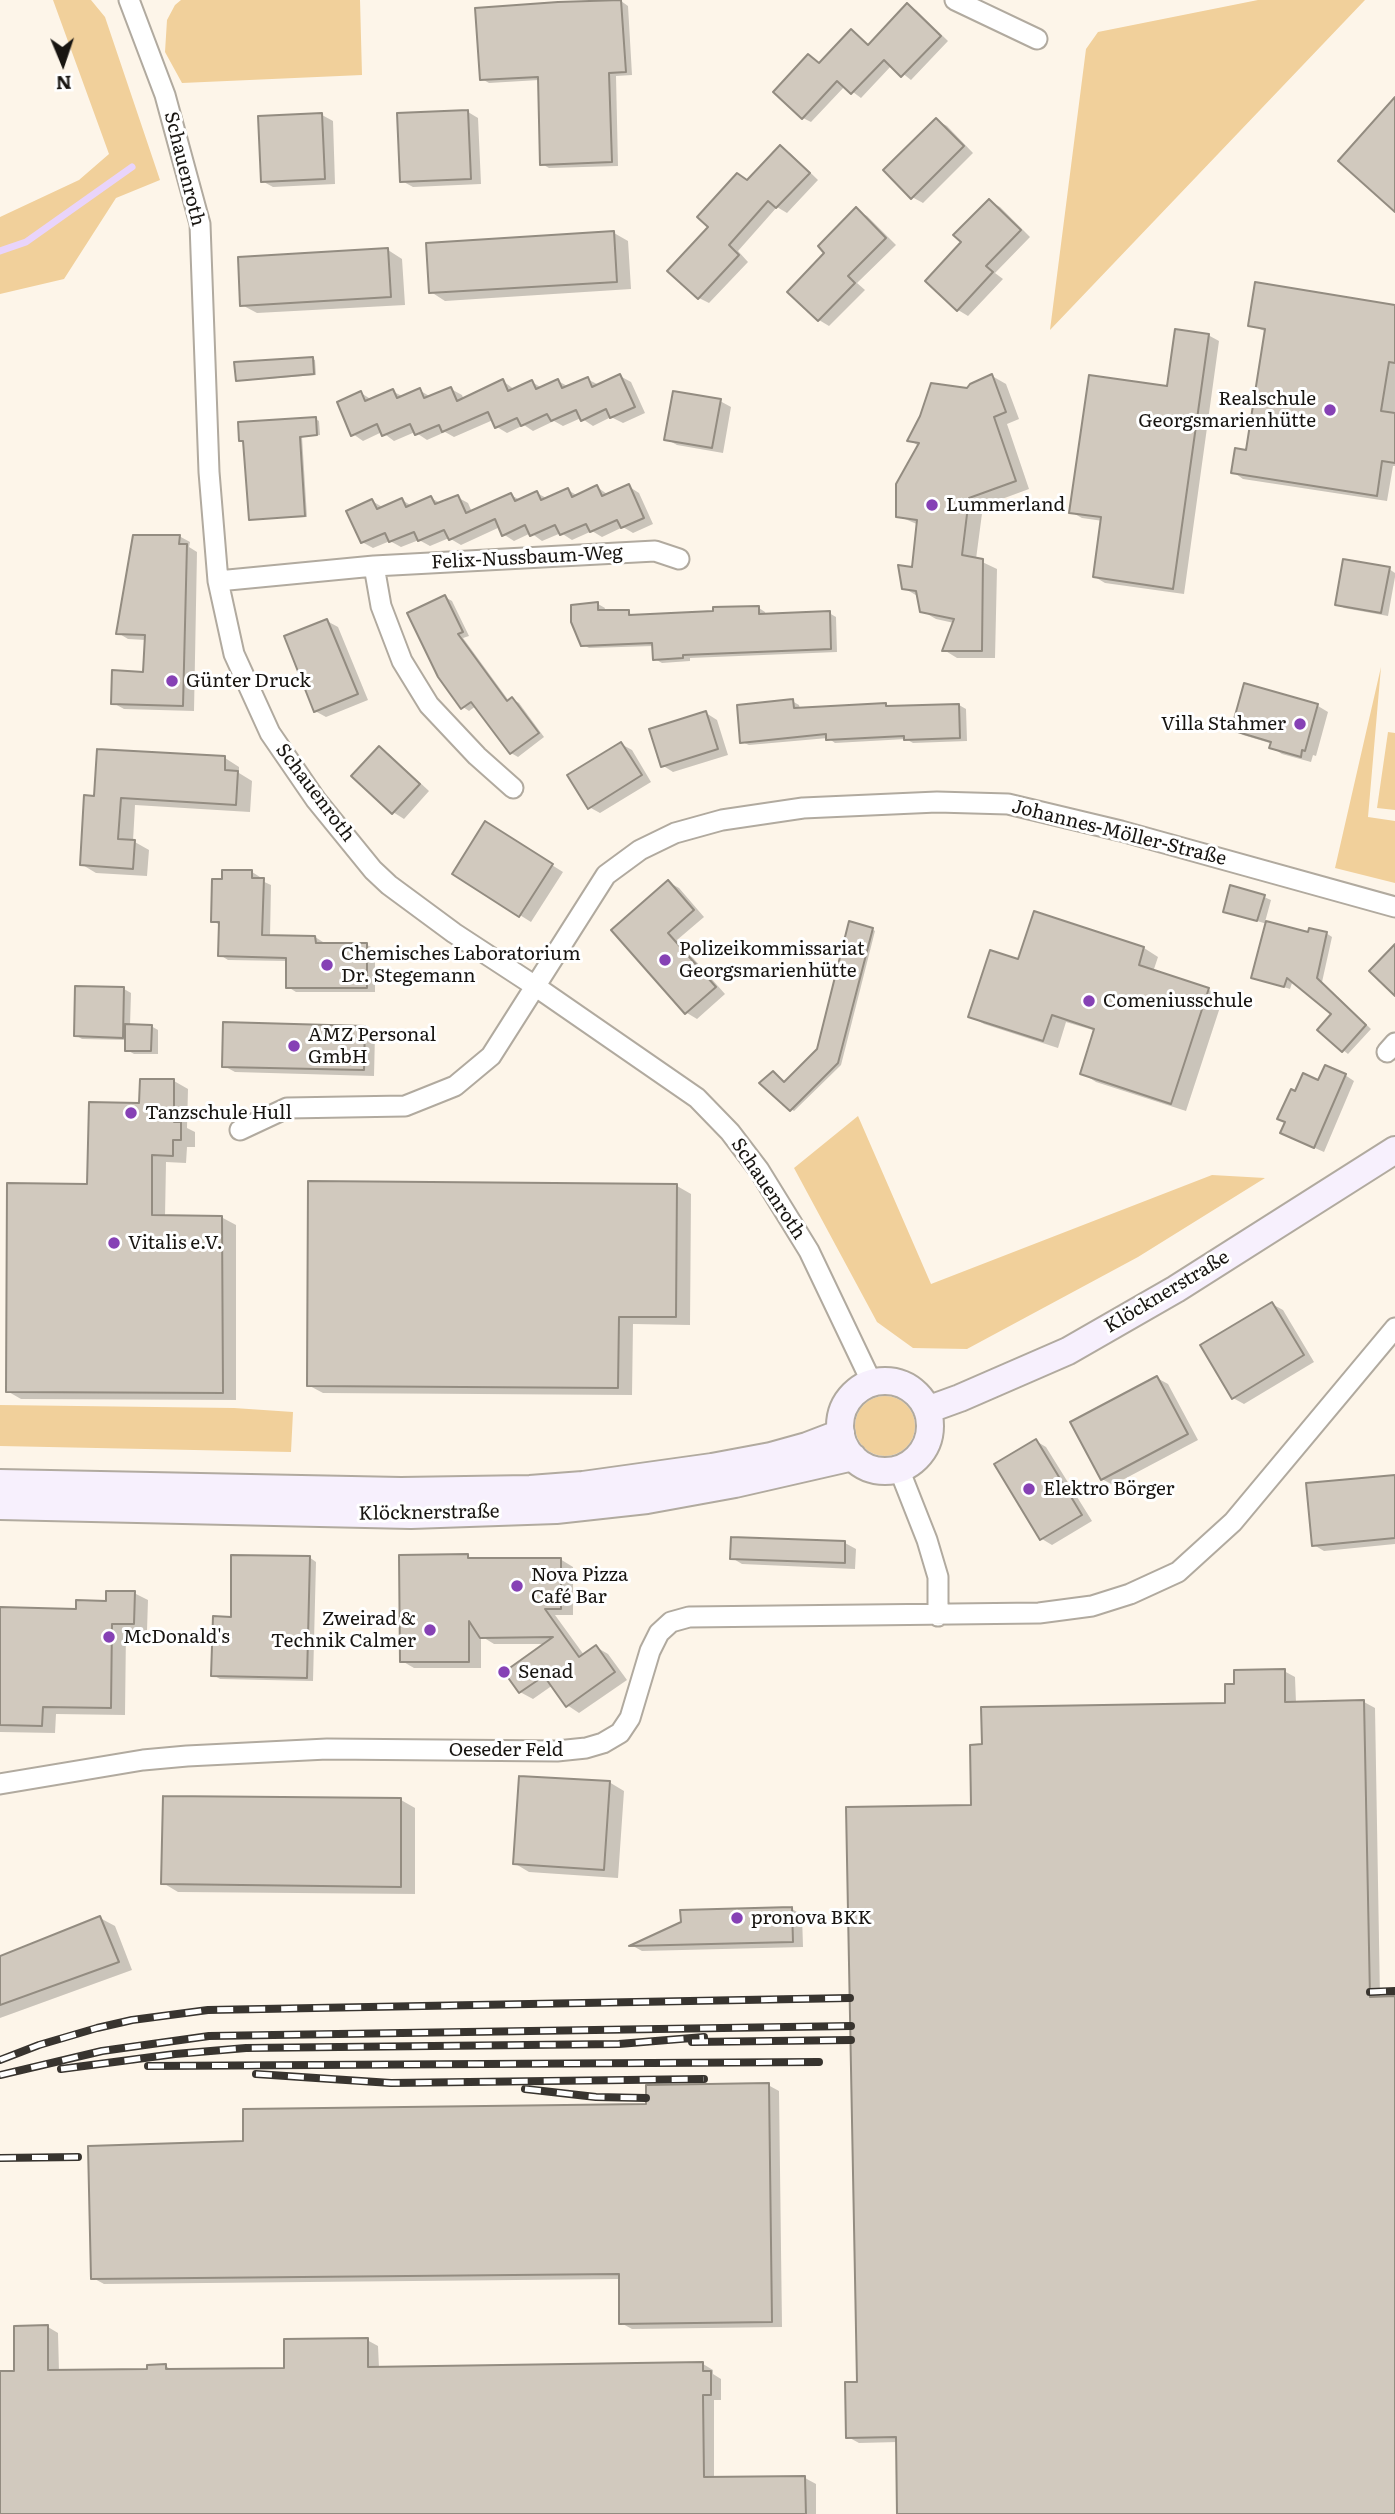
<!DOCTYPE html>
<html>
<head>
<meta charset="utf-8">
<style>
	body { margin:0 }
	#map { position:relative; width:1395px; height:2514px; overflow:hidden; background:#fdf5e9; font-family:Literata,serif }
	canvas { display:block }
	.north { position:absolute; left:28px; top:28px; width:70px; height:70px; -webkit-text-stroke:5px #fff; paint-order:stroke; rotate:178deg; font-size:19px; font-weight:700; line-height:28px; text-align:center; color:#181511 }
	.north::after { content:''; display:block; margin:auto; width:24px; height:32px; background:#181511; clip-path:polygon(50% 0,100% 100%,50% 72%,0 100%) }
</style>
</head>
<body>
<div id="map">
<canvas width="1395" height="2514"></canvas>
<div class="north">N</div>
</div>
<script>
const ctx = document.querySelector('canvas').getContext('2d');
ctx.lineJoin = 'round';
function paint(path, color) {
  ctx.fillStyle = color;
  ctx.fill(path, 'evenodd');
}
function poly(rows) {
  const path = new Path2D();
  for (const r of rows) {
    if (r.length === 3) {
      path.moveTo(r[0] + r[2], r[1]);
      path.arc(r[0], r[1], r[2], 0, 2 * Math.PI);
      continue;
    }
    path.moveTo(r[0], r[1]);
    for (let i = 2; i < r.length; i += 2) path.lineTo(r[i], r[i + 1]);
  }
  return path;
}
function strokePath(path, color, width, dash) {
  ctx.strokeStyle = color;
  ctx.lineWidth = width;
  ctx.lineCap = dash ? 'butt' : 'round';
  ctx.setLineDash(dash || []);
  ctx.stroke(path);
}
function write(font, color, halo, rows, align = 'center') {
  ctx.font = font + ' Literata,serif';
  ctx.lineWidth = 6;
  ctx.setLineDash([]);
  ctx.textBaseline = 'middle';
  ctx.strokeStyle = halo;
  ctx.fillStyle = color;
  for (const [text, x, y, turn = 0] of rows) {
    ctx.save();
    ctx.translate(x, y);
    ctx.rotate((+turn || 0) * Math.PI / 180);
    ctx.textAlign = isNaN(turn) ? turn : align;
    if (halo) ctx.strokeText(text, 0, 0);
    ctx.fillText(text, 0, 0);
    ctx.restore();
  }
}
paint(poly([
	[53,0,91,0,105,17,160,180,116,198,64,279,0,294,0,217,79,180,109,154],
	[181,0,360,0,362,75,182,83,165,52,167,20,175,5],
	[1258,0,1365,0,1050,330,1086,49,1098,32],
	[1381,667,1368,817,1395,821,1395,883,1335,868],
	[1388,732,1395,733,1395,810,1377,808],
	[858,1116,931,1284,1212,1175,1265,1178,1138,1257,967,1349,913,1348,877,1322,794,1168],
	[885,1426,30],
	[0,1405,234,1408,293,1412,291,1452,0,1446]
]), '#f1d09b');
paint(poly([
	[621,1,628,6,632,75,616,76,618,166,549,168,542,164,539,80,489,83,482,79],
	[907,6,916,10,948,41,911,80,892,65,861,98,845,86,811,122,803,118,809,56,820,64,851,31,869,45],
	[468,112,478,118,481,184,413,187,402,181],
	[322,115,333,121,335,184,273,187,262,181],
	[936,120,947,126,973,153,923,203,912,197],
	[781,148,790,153,818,180,787,213,777,207,738,251,748,262,709,303,699,298,670,271],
	[989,201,1000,207,1030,237,995,273,1003,279,968,316,958,310,964,242],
	[856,210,867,216,896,245,857,283,865,290,829,326,819,320,827,253],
	[614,233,628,241,631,289,445,301,431,292],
	[388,250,402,259,405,305,257,313,242,305],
	[1395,307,1395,466,1393,466,1387,501,1243,479,1233,472,1248,452,1267,332,1250,325],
	[1208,335,1219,341,1184,594,1105,583,1095,577,1103,521,1082,518,1071,512],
	[312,359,315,360,316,375,240,381,237,380],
	[620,376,631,382,645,413,623,423,611,417,593,426,581,418,563,426,554,421,533,431,524,425,507,433,497,427,493,420,454,437,445,432,427,440,415,432,394,441,382,432,363,441,353,434,361,393,372,400,392,391,404,397,419,390,431,397,451,389,462,395,464,400,503,381,515,390,532,382,542,388,558,381,569,387,587,379,599,385],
	[992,376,1006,384,1019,419,1007,424,1029,489,983,506,976,559,997,569,995,658,957,658,944,650,954,623,936,619,922,611,919,597,904,588,913,569,919,525,898,516,919,446,909,440,967,390],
	[720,401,731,407,723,453,677,445,666,439],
	[316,419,319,421,320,435,302,437,307,517,251,519,243,442,241,440],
	[628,486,639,493,653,524,633,533,623,527,602,537,592,531,572,540,561,533,542,541,531,533,514,541,503,534,500,527,461,545,449,538,430,546,419,540,401,547,390,541,373,548,362,542,372,501,384,508,402,500,412,506,431,498,442,504,457,497,468,503,472,512,511,495,520,500,537,493,548,499,568,490,578,496,597,487,607,494],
	[179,536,190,542,189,547,197,552,194,711,124,709,113,703,145,673,146,640,128,639,118,633],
	[1389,569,1395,573,1395,577,1388,616,1344,608,1337,604],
	[445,597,452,601,469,636,463,638,509,701,512,699,519,703,544,737,518,757,511,753,476,706,469,711,463,707],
	[598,604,605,608,604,611,628,612,635,617,759,608,765,612,766,615,829,613,836,617,837,652,690,658,690,661,662,663,655,659,654,646,589,648,582,644],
	[327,621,338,627,368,700,326,717,315,711],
	[1245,685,1318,706,1328,712,1316,756,1313,755,1311,762,1282,754,1271,747,1273,744,1243,735,1233,729],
	[792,701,799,705,800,709,885,705,890,707,959,705,966,709,967,741,913,743,906,739,835,743,828,738,749,745,742,742],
	[706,713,717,720,728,755,673,772,662,765],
	[621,744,632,750,651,782,600,813,589,807],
	[379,748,389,754,429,791,404,819,393,812],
	[225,758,239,767,239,773,252,781,250,812,135,805,133,841,149,850,147,876,96,873,81,864,96,798],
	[496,830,563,872,531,922,454,874],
	[252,872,260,877,260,880,271,885,270,937,315,937,323,942,323,945,367,945,375,949,375,992,296,992,288,987,288,961,228,960,220,955,221,926,213,921,224,880],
	[668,882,679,888,704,917,677,940,725,994,697,1019,687,1013,614,930],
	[1264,897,1271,900,1265,922,1309,934,1326,933,1332,937,1322,982,1371,1029,1348,1054,1343,1050,1334,1013,1293,980,1290,989,1253,977,1267,924,1225,911],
	[1035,913,1144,948,1158,957,1153,972,1209,990,1223,998,1186,1111,1096,1082,1082,1073,1096,1031,1066,1022,1058,1048,984,1024,970,1016,1019,961],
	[872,929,875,931,841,1065,794,1111,791,1109,785,1083,819,1050],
	[124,989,131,993,130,1026,151,1026,158,1030,158,1054,134,1054,127,1050,127,1040,82,1039,75,1035],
	[364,1027,375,1034,374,1076,235,1072,224,1066],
	[1345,1075,1354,1081,1324,1152,1292,1138,1296,1093,1319,1082],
	[141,1080,174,1081,188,1089,187,1128,195,1132,195,1147,187,1147,186,1163,166,1162,165,1217,221,1217,236,1225,236,1400,21,1399,7,1391,89,1186,141,1105],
	[677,1186,691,1194,690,1325,633,1324,632,1395,323,1393,308,1385],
	[1272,1304,1283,1310,1314,1362,1244,1404,1233,1398],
	[1157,1378,1168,1384,1198,1440,1113,1485,1102,1479],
	[1036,1441,1046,1447,1092,1521,1052,1545,1042,1539],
	[1395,1477,1395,1544,1324,1551,1314,1545],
	[845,1543,856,1549,855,1569,742,1564,732,1558],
	[468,1556,474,1560,560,1559,573,1567,573,1615,555,1615,584,1655,596,1647,608,1654,627,1680,579,1713,567,1705,553,1685,533,1699,520,1692,547,1644,494,1644,481,1636,481,1668,414,1668,402,1661],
	[309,1557,316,1562,313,1681,220,1679,213,1675,232,1619],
	[134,1593,148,1600,147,1631,126,1630,125,1715,56,1714,55,1733,0,1732,0,1609,78,1611],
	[1284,1671,1295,1677,1296,1703,1364,1702,1375,1708,1380,1998,1395,1998,1395,2514,899,2514,898,2442,859,2443,848,2437,972,1807,1227,1704],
	[609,1782,624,1791,618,1878,529,1872,514,1863],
	[401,1800,415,1808,415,1894,178,1892,163,1883],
	[792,1909,802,1915,803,1947,642,1951,633,1946,683,1923],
	[100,1918,115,1926,132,1970,0,2018,0,1957],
	[768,2085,779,2091,782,2327,632,2329,621,2323,620,2279,104,2284,93,2278,245,2142,648,2106],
	[48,2327,58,2333,59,2372,149,2371,166,2366,173,2371,286,2369,367,2340,378,2346,379,2368,703,2364,713,2370,713,2374,721,2379,721,2400,714,2400,714,2479,805,2478,816,2484,816,2514,0,2514,0,2373,16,2373]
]), '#0003');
strokePath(poly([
	[0,251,26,242,132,167]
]), '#e9d4fb', 7);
const building = poly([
	[621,0,626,72,609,73,612,162,540,165,538,77,480,80,475,8,558,2,621,0],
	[907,3,941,36,901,77,884,60,851,94,837,81,802,119,773,92,808,54,819,63,851,29,868,45,907,3],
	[1395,97,1395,212,1338,161,1395,97],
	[468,110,471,179,400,182,397,113,468,110],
	[322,113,325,179,261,182,258,116,322,113],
	[936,118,964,146,911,199,883,170,936,118],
	[780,145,810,173,776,208,768,201,729,245,739,255,698,299,667,271,708,227,697,217,737,173,747,180,780,145],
	[989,199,1021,230,986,266,993,272,957,311,925,281,961,242,953,235,989,199],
	[856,207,886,238,848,276,855,283,818,321,787,292,824,253,818,246,856,207],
	[614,231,617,282,429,293,426,243,614,231],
	[388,248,391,297,240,306,238,257,388,248],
	[1255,282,1395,305,1395,363,1389,362,1381,411,1395,413,1395,463,1382,461,1377,496,1231,473,1235,448,1246,450,1265,329,1248,326,1255,282],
	[1175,329,1209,334,1173,589,1093,577,1101,517,1069,513,1089,375,1167,386,1175,329],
	[313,357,314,374,236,381,234,362,313,357],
	[620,374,635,407,610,418,606,409,581,421,576,410,551,421,547,414,521,426,517,418,495,428,488,412,442,432,439,425,415,435,410,424,382,436,377,424,351,436,337,402,361,391,365,401,393,389,397,398,420,388,424,398,451,387,457,401,503,379,508,391,532,380,536,389,558,379,562,388,588,377,592,387,620,374],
	[992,374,1006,412,994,417,1016,481,969,498,962,555,983,559,982,651,942,651,954,619,920,612,916,591,902,589,898,565,912,567,917,520,896,517,896,484,919,443,907,441,920,416,931,383,967,388,970,384,992,374],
	[673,391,721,399,712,448,664,440,673,391],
	[316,417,317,435,300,437,305,516,249,520,243,441,239,441,238,422,316,417],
	[629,484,644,518,621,528,617,520,590,532,586,524,560,535,555,525,530,536,525,525,502,536,495,519,449,540,444,530,418,541,414,532,389,542,385,533,361,543,346,511,372,499,377,509,402,498,406,507,431,496,435,504,458,495,466,513,511,493,515,501,537,491,541,500,568,488,572,497,597,485,602,496,629,484],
	[133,535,180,535,179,544,187,544,183,706,111,704,112,670,143,672,145,635,116,634,133,535],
	[1343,559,1390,567,1381,613,1335,605,1343,559],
	[445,595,463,632,458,634,507,701,512,697,539,733,510,754,471,702,461,709,438,677,407,613,445,595],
	[598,602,598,610,629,610,629,615,713,611,713,607,759,606,759,614,830,611,831,649,683,655,683,658,653,660,652,643,581,646,571,622,571,605,598,602],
	[327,619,358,694,314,712,284,636,327,619],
	[1244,683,1318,704,1305,751,1302,750,1301,757,1269,748,1271,742,1231,730,1244,683],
	[793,699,794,708,886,703,886,706,959,704,960,738,904,740,904,736,826,740,826,734,740,743,737,705,793,699],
	[706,711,718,749,661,767,649,729,706,711],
	[621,742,642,775,588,809,567,775,621,742],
	[379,746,420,784,392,814,351,776,379,746],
	[97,749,225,756,225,770,238,771,236,805,121,798,118,839,135,840,133,869,80,865,84,795,94,796,97,749],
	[485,821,553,864,519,917,452,874,485,821],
	[222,870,252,870,252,878,264,878,262,935,315,936,316,943,367,943,367,988,286,988,286,958,218,956,219,922,211,922,212,879,222,879,222,870],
	[668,880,694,910,668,933,716,987,685,1014,611,930,668,880],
	[1230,885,1265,895,1257,921,1223,912,1230,885],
	[1034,911,1144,947,1139,965,1209,988,1171,1104,1080,1074,1094,1029,1052,1015,1043,1041,968,1017,990,950,1018,959,1034,911],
	[849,921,873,928,838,1063,790,1111,759,1083,773,1071,784,1082,817,1049,849,921],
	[1266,921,1308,932,1309,928,1327,932,1317,978,1366,1025,1342,1052,1317,1030,1331,1014,1287,978,1284,987,1251,978,1266,921],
	[1395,944,1395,996,1369,971,1395,944],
	[75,986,124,987,123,1038,74,1036,75,986],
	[223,1022,365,1026,364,1070,222,1067,223,1022],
	[125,1024,152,1025,151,1051,125,1051,125,1024],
	[1325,1065,1346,1074,1314,1148,1280,1133,1285,1122,1277,1119,1291,1089,1295,1091,1303,1073,1318,1080,1325,1065],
	[140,1079,174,1079,174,1122,181,1122,181,1140,173,1140,173,1156,152,1155,152,1215,222,1216,223,1393,6,1392,7,1183,87,1184,89,1102,139,1103,140,1079],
	[308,1181,677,1184,676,1317,619,1317,618,1388,307,1386,308,1181],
	[1272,1302,1304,1355,1232,1399,1200,1345,1272,1302],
	[1157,1376,1188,1434,1101,1480,1070,1422,1157,1376],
	[1036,1439,1082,1515,1040,1540,994,1464,1036,1439],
	[1395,1475,1395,1538,1312,1546,1306,1483,1395,1475],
	[731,1537,845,1541,845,1563,730,1559,731,1537],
	[468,1554,468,1558,561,1558,561,1609,545,1609,579,1657,596,1645,615,1672,566,1707,544,1676,519,1693,504,1672,553,1637,480,1638,469,1621,469,1662,400,1662,399,1555,468,1554],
	[231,1555,310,1556,307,1678,211,1676,213,1616,231,1617,231,1555],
	[106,1591,135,1591,134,1624,112,1624,111,1708,43,1707,42,1726,0,1725,0,1607,76,1609,76,1600,106,1601,106,1591],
	[1285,1669,1285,1702,1364,1700,1370,1997,1395,1996,1395,2514,897,2514,896,2437,846,2438,845,2382,857,2382,846,1807,971,1805,970,1745,982,1744,981,1707,1225,1703,1225,1684,1234,1684,1234,1670,1285,1669],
	[519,1776,610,1781,604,1870,513,1864,519,1776],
	[163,1796,401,1798,401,1887,161,1884,163,1796],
	[792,1907,793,1942,629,1946,681,1922,680,1910,792,1907],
	[100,1916,119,1962,0,2005,0,1956,100,1916],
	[769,2083,772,2322,619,2324,619,2274,91,2279,88,2146,243,2141,243,2109,646,2104,646,2085,769,2083],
	[48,2325,48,2370,147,2369,147,2365,166,2364,166,2369,284,2368,284,2339,368,2338,368,2367,703,2362,703,2371,711,2371,711,2395,703,2395,704,2477,805,2476,806,2514,0,2514,0,2371,14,2371,14,2326,48,2325]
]);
paint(building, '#d1c9be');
strokePath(building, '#938c81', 2);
const street = poly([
	[129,0,165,95,200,224,209,472,218,581,234,654,270,733,316,800,373,870,389,885,454,933,535,986,697,1098,730,1132,759,1170,809,1251,872,1383],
	[955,0,1037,39],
	[374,566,381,606,402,661,429,705,477,756,513,788],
	[218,581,374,566,655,551,679,559],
	[1387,1052,1395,1043],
	[240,1130,287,1108,405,1106,455,1086,491,1056,606,875,640,850,675,833,722,820,803,808,937,802,1008,804,1121,831,1395,907],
	[899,1469,927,1540,938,1577,938,1616],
	[0,1784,143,1760,187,1756,327,1749,557,1751,586,1748,603,1743,620,1733,630,1718,650,1651,659,1633,671,1622,689,1617,1039,1613,1092,1606,1130,1594,1178,1572,1233,1522,1395,1328]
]);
const secondary = poly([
	[885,1426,45],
	[927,1410,960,1398,1068,1351,1176,1289,1395,1150],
	[0,1483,401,1491,530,1489,583,1485,712,1467,771,1456,807,1446,841,1433],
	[0,1506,411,1515,556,1510,647,1500,735,1484,853,1457]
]);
strokePath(street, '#b1aa9f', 23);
strokePath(secondary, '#b1aa9f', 30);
strokePath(street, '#fff', 19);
strokePath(secondary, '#f7f0fd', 26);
const rail = poly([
	[1370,1992,1395,1991],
	[692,2042,851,2040],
	[0,2060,39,2045,97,2028,132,2020,208,2010,850,1998],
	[148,2066,819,2062],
	[61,2069,175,2054,246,2048,619,2044,704,2037],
	[256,2074,391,2083,704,2079],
	[0,2075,102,2051,209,2036,851,2026],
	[525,2089,596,2097,646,2098],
	[0,2158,78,2157]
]);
strokePath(rail, '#38342f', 8);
strokePath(rail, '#fff', 5, [16]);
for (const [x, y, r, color] of [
	[1330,410,7,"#8641b5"],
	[932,505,7,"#8641b5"],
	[172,681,7,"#8641b5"],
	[1300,724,7,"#8641b5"],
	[665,960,7,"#8641b5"],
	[327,965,7,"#8641b5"],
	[1089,1001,7,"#8641b5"],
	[294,1046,7,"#8641b5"],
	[131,1113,7,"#8641b5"],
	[114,1243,7,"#8641b5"],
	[1029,1489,7,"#8641b5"],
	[517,1586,7,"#8641b5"],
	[430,1630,7,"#8641b5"],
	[109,1637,7,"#8641b5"],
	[504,1672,7,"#8641b5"],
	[737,1918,7,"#8641b5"]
]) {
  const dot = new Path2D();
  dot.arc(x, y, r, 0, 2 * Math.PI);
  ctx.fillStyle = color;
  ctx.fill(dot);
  strokePath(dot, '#fff', 2.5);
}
write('19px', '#181511', '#fff', [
	["Schauenroth",184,169,76],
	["Felix-Nussbaum-Weg",527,558,-3],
	["Schauenroth",315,793,53],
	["Johannes-Möller-Straße",1119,833,14],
	["Schauenroth",768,1189,56],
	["Klöcknerstraße",1167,1292,-31],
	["Klöcknerstraße",429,1513,-1],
	["Oeseder Feld",506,1750]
]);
write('19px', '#181511', '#fff', [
	["Realschule",1316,399,"right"],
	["Georgsmarienhütte",1316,421,"right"],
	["Lummerland",946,505],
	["Günter Druck",186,681],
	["Villa Stahmer",1286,724,"right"],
	["Polizeikommissariat",679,949],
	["Georgsmarienhütte",679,971],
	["Chemisches Laboratorium",341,954],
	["Dr. Stegemann",341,976],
	["Comeniusschule",1103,1001],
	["AMZ Personal",308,1035],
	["GmbH",308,1057],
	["Tanzschule Hull",145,1113],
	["Vitalis e.V.",128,1243],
	["Elektro Börger",1043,1489],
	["Nova Pizza",531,1575],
	["Café Bar",531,1597],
	["Zweirad &",416,1619,"right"],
	["Technik Calmer",416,1641,"right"],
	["McDonald's",123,1637],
	["Senad",518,1672],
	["pronova BKK",751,1918]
], 'left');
</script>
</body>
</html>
